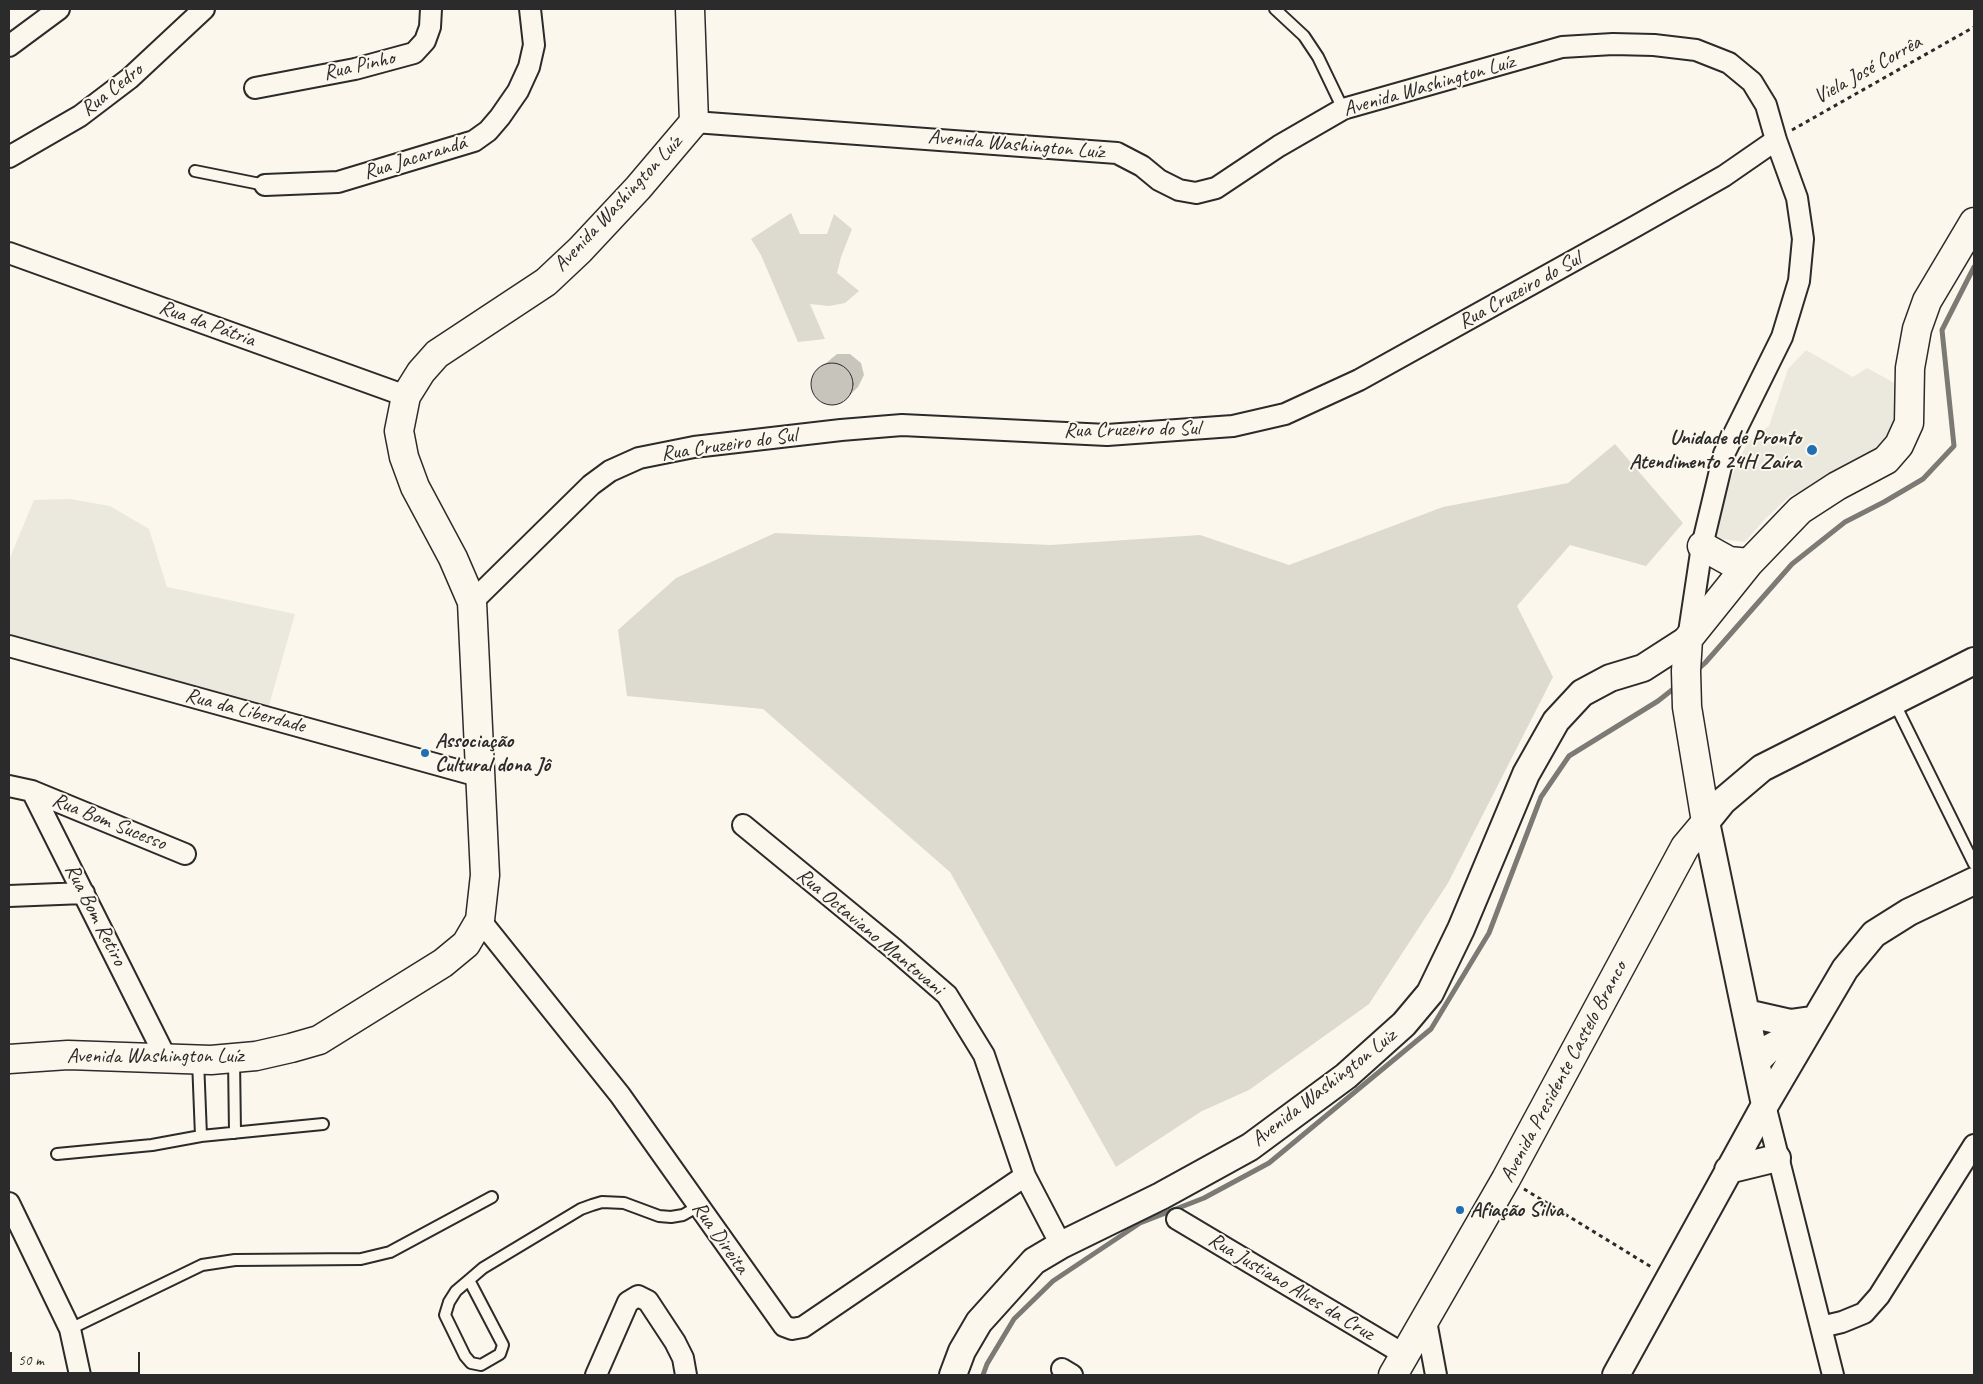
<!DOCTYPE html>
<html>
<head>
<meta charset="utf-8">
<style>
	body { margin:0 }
	#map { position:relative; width:1983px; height:1384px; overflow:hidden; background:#fbf7ec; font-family:Caveat,sans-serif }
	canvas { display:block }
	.frame { position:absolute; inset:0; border:10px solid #2b2b2b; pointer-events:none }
	.scale { position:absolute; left:10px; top:1352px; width:130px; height:22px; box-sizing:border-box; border:2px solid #2b2b2b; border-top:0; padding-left:6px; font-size:15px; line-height:18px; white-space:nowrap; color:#2b2b2b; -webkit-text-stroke:4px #fbf7ec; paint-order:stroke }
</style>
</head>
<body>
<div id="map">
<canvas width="1983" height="1384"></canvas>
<div class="frame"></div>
<div class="scale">50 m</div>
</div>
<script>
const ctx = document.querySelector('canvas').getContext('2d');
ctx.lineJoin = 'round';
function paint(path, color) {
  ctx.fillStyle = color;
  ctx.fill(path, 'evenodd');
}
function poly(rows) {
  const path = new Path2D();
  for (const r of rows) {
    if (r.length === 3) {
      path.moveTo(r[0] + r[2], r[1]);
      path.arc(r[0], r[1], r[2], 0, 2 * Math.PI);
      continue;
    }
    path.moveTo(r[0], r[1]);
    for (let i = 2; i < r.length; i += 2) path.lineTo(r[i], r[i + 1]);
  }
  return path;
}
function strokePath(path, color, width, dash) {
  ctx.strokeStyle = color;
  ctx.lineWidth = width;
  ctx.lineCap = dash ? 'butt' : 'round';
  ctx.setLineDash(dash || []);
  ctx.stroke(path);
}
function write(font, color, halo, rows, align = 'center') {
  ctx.font = font + ' Caveat,sans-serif';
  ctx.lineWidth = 4;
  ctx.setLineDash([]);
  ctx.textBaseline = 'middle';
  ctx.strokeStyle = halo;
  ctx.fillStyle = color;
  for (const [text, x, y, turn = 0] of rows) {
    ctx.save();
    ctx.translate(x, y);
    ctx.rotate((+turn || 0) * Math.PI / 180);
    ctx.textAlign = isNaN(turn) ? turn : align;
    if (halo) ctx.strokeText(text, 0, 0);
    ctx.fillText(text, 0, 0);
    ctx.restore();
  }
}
paint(poly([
	[1806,350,1853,377,1867,368,1902,387,1894,430,1876,457,1829,481,1791,495,1764,520,1745,542,1713,538,1717,508,1747,443,1769,426,1788,369],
	[70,499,110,506,149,529,167,587,295,614,268,709,9,634,9,560,34,500]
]), '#ebe8de');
paint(poly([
	[791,213,800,234,827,234,834,214,852,229,841,257,837,273,859,291,845,303,829,306,810,304,825,339,798,342,761,255,751,239],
	[1615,444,1683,523,1646,566,1570,545,1517,606,1553,677,1448,883,1369,1004,1249,1090,1202,1111,1116,1167,950,872,763,709,627,696,618,630,676,578,775,533,1051,545,1200,535,1289,565,1443,507,1568,483]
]), '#dddad0');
paint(poly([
	[837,354,850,354,861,363,864,375,858,387,847,398,835,404,822,402,814,392,813,379,820,368]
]), '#0003');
strokePath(poly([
	[1696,671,1705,663,1792,564,1845,522,1884,502,1923,479,1954,446,1942,330,1974,267],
	[983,1375,987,1364,1014,1319,1053,1281,1140,1223,1204,1198,1269,1163,1431,1029,1489,933,1541,797,1569,756,1658,701,1677,686]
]), '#7b7a75', 5);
const building = poly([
	[832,384,21]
]);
paint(building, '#c7c4bc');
strokePath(building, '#2b2b2b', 1);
const service = poly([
	[1275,9,1304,36,1318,57,1343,109],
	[195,171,265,185],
	[1894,702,1974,864],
	[234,1059,235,1133],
	[198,1060,201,1136],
	[57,1154,152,1145,201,1136,323,1124],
	[469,1280,503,1345,500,1354,481,1365,471,1363,465,1356,445,1315,449,1302,456,1291,469,1280,483,1268,581,1209,592,1205,602,1202,624,1203,659,1216,671,1217,683,1215,697,1207],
	[70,1329,202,1265,235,1260,361,1259,390,1252,492,1197]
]);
const minor = poly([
	[9,46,59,9],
	[255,88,355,69,414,53,425,41,430,27,431,9],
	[694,122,1117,153,1142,166,1159,180,1179,190,1196,193,1216,188,1279,146,1343,109,1562,47,1613,44,1654,45,1696,50,1729,63,1752,82,1766,105,1776,140,1797,198,1803,239,1799,281,1782,337,1724,454,1702,546,1688,639],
	[9,157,80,116,130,78,204,9],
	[265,185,338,182,474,141,488,131,500,117,518,91,529,67,534,45,530,9],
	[9,253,406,396],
	[472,602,591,485,610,471,639,458,694,447,841,430,902,425,1107,435,1233,426,1285,414,1359,380,1636,226,1724,176,1776,140],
	[9,646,482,777],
	[9,786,32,791,185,854],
	[32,791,167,1060],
	[743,825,894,949,947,995,984,1055,1025,1176,1061,1245],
	[9,896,84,893],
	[480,920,620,1095,784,1326,792,1329,803,1327,1025,1176],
	[1765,1105,1833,1375],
	[9,1203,70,1329,80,1375],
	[1177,1219,1405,1355],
	[1426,1321,1436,1375],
	[1821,1327,1842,1322,1864,1313,1879,1296,1974,1145],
	[1062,1369,1072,1375],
	[596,1375,628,1302,638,1296,648,1301,675,1342,683,1358,686,1375]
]);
const tertiary = poly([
	[1746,1013,1790,1023,1811,1020],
	[1756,1062,1771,1047,1795,1034,1810,1021],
	[1765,1105,1706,822,1723,801,1762,768,1974,661],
	[1728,1170,1777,1158],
	[953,1375,962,1351,979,1322,1034,1261,1061,1245,1161,1196,1250,1147,1346,1076,1404,1024,1430,993,1461,929,1526,774,1556,721,1582,693,1610,678,1643,668,1688,639],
	[1616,1375,1765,1105,1845,969,1874,934,1909,912,1974,881]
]);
const secondary = poly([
	[1702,546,1729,561,1749,563],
	[9,1059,68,1055,211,1060,256,1056,291,1048,319,1040,443,963,466,944,480,920,485,875,472,602,453,558,415,487,404,457,399,431,406,396,421,372,437,354,546,282,580,250,638,188,694,122,690,9],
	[1393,1375,1506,1179,1685,847,1706,822,1687,707,1686,671,1688,639,1749,563,1800,510,1837,486,1886,460,1899,445,1909,423,1910,368,1917,329,1927,301,1974,222]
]);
strokePath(service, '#2b2b2b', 14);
strokePath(minor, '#2b2b2b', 24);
strokePath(tertiary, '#2b2b2b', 30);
strokePath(secondary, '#2b2b2b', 31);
strokePath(poly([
	[1792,130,1974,27],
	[1524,1189,1653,1268]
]), '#2b2b2b', 3, [4, 4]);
strokePath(service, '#fbf7ec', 10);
strokePath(minor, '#fbf7ec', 20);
strokePath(tertiary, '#fbf7ec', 26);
strokePath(secondary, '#fbf7ec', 28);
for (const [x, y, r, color] of [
	[1812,450,6,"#1f6fb2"],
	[425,753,5,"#1f6fb2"],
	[1460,1210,5,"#1f6fb2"]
]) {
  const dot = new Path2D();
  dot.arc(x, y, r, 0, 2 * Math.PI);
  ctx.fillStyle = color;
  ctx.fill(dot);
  strokePath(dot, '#fbf7ec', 2);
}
write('21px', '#2b2b2b', '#fbf7ec', [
	["Rua Pinho",359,66,-13],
	["Viela José Corrêa",1868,70,-29],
	["Avenida Washington Luíz",1429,86,-16],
	["Rua Cedro",112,90,-38],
	["Avenida Washington Luíz",1016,145,5],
	["Rua Jacarandá",415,158,-17],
	["Avenida Washington Luíz",618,204,-47],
	["Rua Cruzeiro do Sul",1520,291,-29],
	["Rua da Pátria",207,324,20],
	["Rua Cruzeiro do Sul",1132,430,-1],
	["Rua Cruzeiro do Sul",729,445,-8],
	["Rua da Liberdade",245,711,15],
	["Rua Bom Sucesso",109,822,22],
	["Rua Bom Retiro",95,915,63],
	["Rua Octaviano Mantovani",870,932,40],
	["Avenida Washington Luíz",155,1056],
	["Avenida Presidente Castelo Branco",1564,1072,-62],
	["Avenida Washington Luiz",1324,1088,-38],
	["Rua Direita",720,1238,55],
	["Rua Justiano Alves da Cruz",1291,1287,31]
]);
write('bold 21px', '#2b2b2b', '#fbf7ec', [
	["Unidade de Pronto",1801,438,"right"],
	["Atendimento 24H Zaíra",1801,462,"right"],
	["Associação",435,741],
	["Cultural dona Jô",435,765],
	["Afiação Silva",1470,1210]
], 'left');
</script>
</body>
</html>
